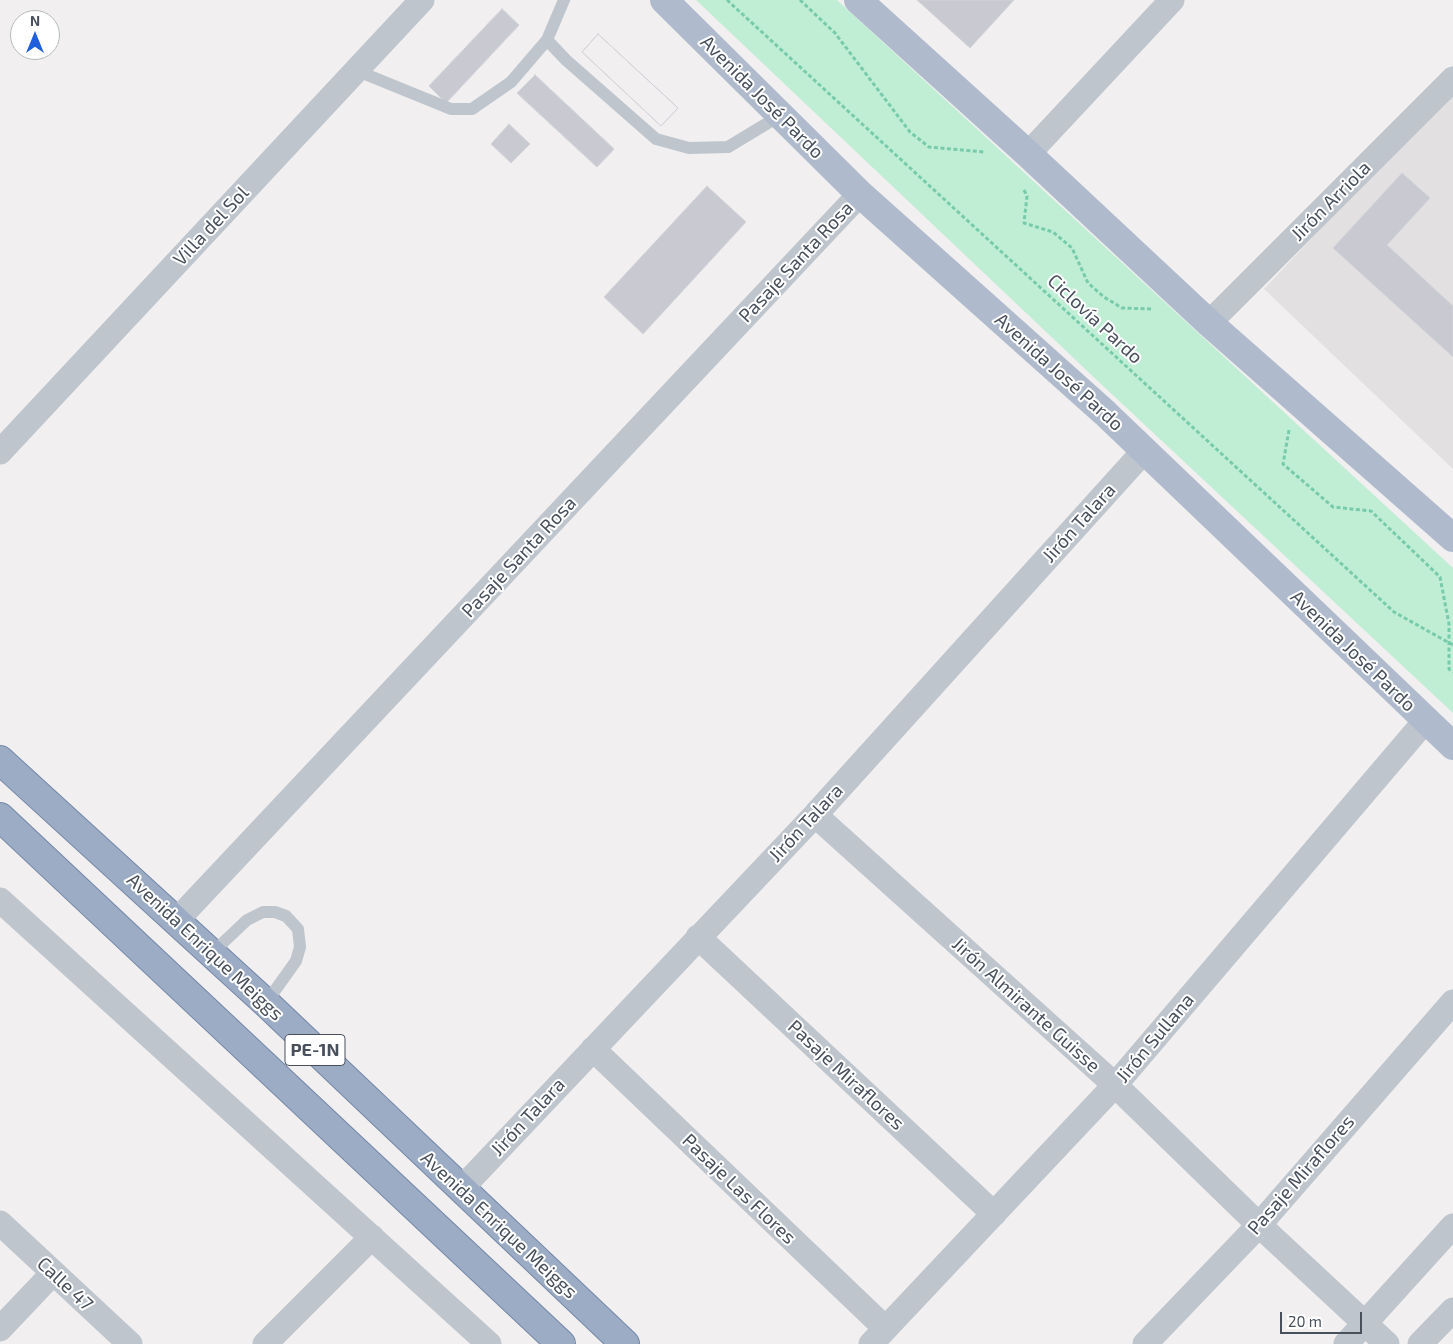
<!DOCTYPE html>
<html>
<head>
<meta charset="utf-8">
<style>
	body { margin:0 }
	#map { position:relative; width:1453px; height:1344px; overflow:hidden; background:#f1efef; font-family:"Exo 2",sans-serif }
	canvas { display:block }
	.north { position:absolute; left:10px; top:10px; width:50px; height:50px; box-sizing:border-box; background:#fff; border:1px solid #b6b9be; border-radius:50%; rotate:0deg; font-size:14px; font-weight:700; line-height:20px; text-align:center; color:#48505c }
	.north::after { content:''; display:block; margin:auto; width:18px; height:22px; background:#1f5fdb; clip-path:polygon(50% 0,100% 100%,50% 72%,0 100%) }
	.scale { position:absolute; left:1280px; top:1312px; width:82px; height:22px; box-sizing:border-box; border:2px solid #48505c; border-top:0; padding-left:6px; font-size:15px; line-height:18px; white-space:nowrap; color:#48505c; -webkit-text-stroke:4px #fff; paint-order:stroke }
</style>
</head>
<body>
<div id="map">
<canvas width="1453" height="1344"></canvas>
<div class="north">N</div>
<div class="scale">20 m</div>
</div>
<script>
const ctx = document.querySelector('canvas').getContext('2d');
ctx.lineJoin = 'round';
function paint(path, color) {
  ctx.fillStyle = color;
  ctx.fill(path, 'evenodd');
}
function poly(rows) {
  const path = new Path2D();
  for (const r of rows) {
    path.moveTo(r[0], r[1]);
    for (let i = 2; i < r.length; i += 2) path.lineTo(r[i], r[i + 1]);
  }
  return path;
}
function strokePath(path, color, width, dash) {
  ctx.strokeStyle = color;
  ctx.lineWidth = width;
  ctx.lineCap = dash ? 'butt' : 'round';
  ctx.setLineDash(dash || []);
  ctx.stroke(path);
}
function write(font, color, halo, rows, align = 'center') {
  ctx.font = font + ' "Exo 2",sans-serif';
  ctx.lineWidth = 4;
  ctx.setLineDash([]);
  ctx.textBaseline = 'middle';
  ctx.strokeStyle = halo;
  ctx.fillStyle = color;
  for (const [text, x, y, turn = 0] of rows) {
    ctx.save();
    ctx.translate(x, y);
    ctx.rotate((+turn || 0) * Math.PI / 180);
    ctx.textAlign = isNaN(turn) ? turn : align;
    if (halo) ctx.strokeText(text, 0, 0);
    ctx.fillText(text, 0, 0);
    ctx.restore();
  }
}
paint(poly([
	[1453,88,1453,469,1264,289]
]), '#e2e0e1');
paint(poly([
	[696,0,837,0,1453,568,1453,713,1101,384]
]), '#bfeed5');
const building = poly([
	[917,0,1014,0,970,48,917,0],
	[502,9,519,25,446,103,429,86,502,9],
	[502,9,519,25,446,103,429,86,502,9],
	[502,9,519,25,446,103,429,86,502,9],
	[598,34,678,108,661,126,582,52,598,34],
	[598,34,678,108,661,126,582,52,598,34],
	[535,75,614,149,597,167,517,93,535,75],
	[535,75,614,149,597,167,517,93,535,75],
	[535,75,614,149,597,167,517,93,535,75],
	[509,124,530,144,511,163,491,144,509,124],
	[1402,173,1430,198,1387,245,1453,306,1453,357,1333,248,1402,173],
	[707,186,746,222,643,334,604,297,707,186]
]);
paint(building, '#c9cad1');
strokePath(building, '#d3d4da', 1);
const trunk = poly([
	[0,760,266,1003,625,1344],
	[0,817,561,1344]
]);
strokePath(trunk, '#7387a8', 30);
strokePath(poly([
	[727,0,1394,612,1453,645],
	[800,0,835,33,910,132,929,147,984,152],
	[1024,190,1027,196,1024,223,1053,232,1072,248,1088,283,1104,297,1122,308,1153,309],
	[1289,430,1283,464,1333,507,1371,511,1440,577,1449,624,1449,669,1453,672]
]), '#78cbaa', 3, [4, 2.5]);
strokePath(poly([
	[547,40,566,60,656,139,689,148,728,147,781,115],
	[355,70,451,109,472,109,511,82,547,40,564,0],
	[212,953,247,920,263,912,275,912,286,916,298,929,300,947,296,961,266,1003]
]), '#bec5cd', 12);
strokePath(poly([
	[1028,154,1172,0],
	[1209,323,1453,79],
	[0,452,422,0],
	[815,815,1115,1085,1259,1225,1387,1344],
	[0,900,489,1344],
	[177,920,860,194],
	[698,937,994,1214],
	[593,1049,885,1328],
	[461,1189,815,815,1145,450],
	[0,1223,130,1344],
	[0,1329,53,1273],
	[265,1344,372,1237],
	[871,1344,1115,1085,1426,720],
	[1145,1344,1259,1225,1453,1002],
	[1346,1344,1453,1226],
	[1420,1344,1453,1310]
]), '#bec5cd', 25);
strokePath(poly([
	[664,0,860,194,1105,413,1453,746],
	[858,0,1028,154,1209,323,1453,538]
]), '#afbbcd', 28);
strokePath(trunk, '#9cacc4', 28);
for (const [x, y, w] of [
	[315,1050,60]
]) {
  const box = new Path2D();
  box.roundRect(x - w / 2, y - 15.5, w, 31, 4);
  ctx.fillStyle = '#fff';
  ctx.fill(box);
  strokePath(box, '#48505c', 1);
}
write('bold 18px', '#48505c', null, [
	["PE-1N",315,1050]
]);
write('19px', '#48505c', '#fff', [
	["Avenida José Pardo",762,97,45],
	["Jirón Arriola",1331,201,-45],
	["Villa del Sol",211,226,-47],
	["Pasaje Santa Rosa",796,262,-47],
	["Ciclovía Pardo",1095,319,43],
	["Avenida José Pardo",1059,372,42],
	["Jirón Talara",1079,523,-48],
	["Pasaje Santa Rosa",519,557,-47],
	["Avenida José Pardo",1353,651,44],
	["Jirón Talara",806,823,-47],
	["Avenida Enrique Meiggs",205,947,43],
	["Jirón Almirante Guisse",1026,1005,42],
	["Jirón Sullana",1155,1038,-50],
	["Pasaje Miraflores",846,1075,43],
	["Jirón Talara",528,1117,-47],
	["Pasaje Miraflores",1301,1175,-49],
	["Pasaje Las Flores",739,1189,44],
	["Avenida Enrique Meiggs",499,1225,43],
	["Calle 47",65,1284,43]
]);
</script>
</body>
</html>
